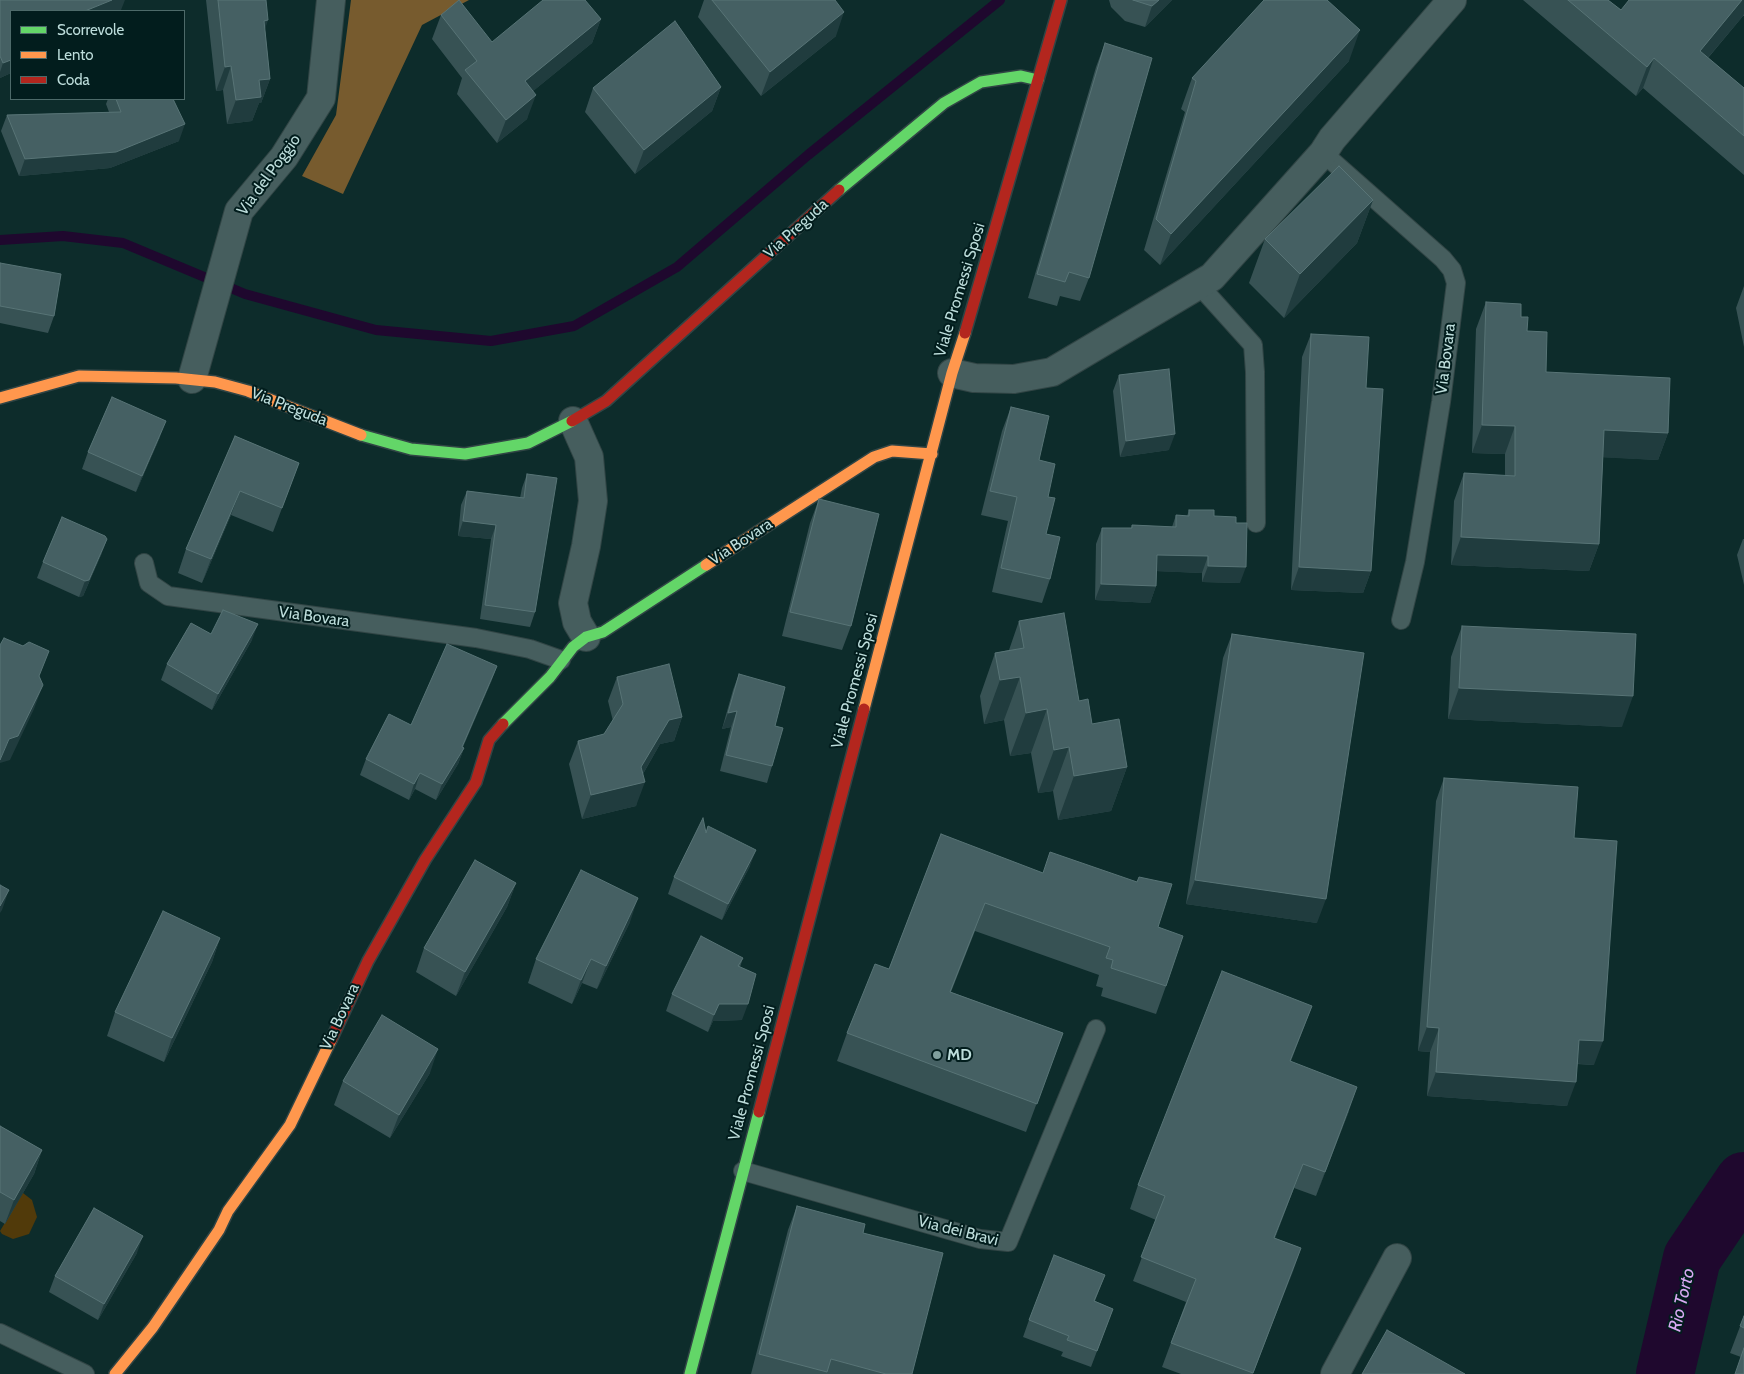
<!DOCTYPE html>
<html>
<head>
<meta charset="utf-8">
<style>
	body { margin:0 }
	#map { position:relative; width:1744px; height:1374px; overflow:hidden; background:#0d2c2b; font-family:Cabin,sans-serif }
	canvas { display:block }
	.legend { position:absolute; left:10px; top:10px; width:175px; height:90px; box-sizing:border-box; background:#021d1d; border:1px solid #4d6a69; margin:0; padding:6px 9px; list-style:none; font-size:15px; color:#bddddb }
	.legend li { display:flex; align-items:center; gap:10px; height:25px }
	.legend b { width:25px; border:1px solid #4d6a69 }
</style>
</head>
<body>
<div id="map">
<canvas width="1744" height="1374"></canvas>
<ul class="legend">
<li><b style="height:6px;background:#63d668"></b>Scorrevole</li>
<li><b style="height:6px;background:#ff974d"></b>Lento</li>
<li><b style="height:6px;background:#b3261e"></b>Coda</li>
</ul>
</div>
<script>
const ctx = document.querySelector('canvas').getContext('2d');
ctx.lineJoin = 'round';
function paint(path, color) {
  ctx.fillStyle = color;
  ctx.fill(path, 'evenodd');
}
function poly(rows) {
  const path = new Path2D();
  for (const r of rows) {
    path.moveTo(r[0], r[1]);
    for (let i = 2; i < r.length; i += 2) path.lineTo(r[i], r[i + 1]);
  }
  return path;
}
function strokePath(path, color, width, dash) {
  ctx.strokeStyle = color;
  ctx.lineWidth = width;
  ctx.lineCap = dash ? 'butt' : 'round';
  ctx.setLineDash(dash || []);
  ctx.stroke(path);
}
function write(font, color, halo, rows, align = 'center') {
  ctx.font = font + ' Cabin,sans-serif';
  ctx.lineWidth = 4;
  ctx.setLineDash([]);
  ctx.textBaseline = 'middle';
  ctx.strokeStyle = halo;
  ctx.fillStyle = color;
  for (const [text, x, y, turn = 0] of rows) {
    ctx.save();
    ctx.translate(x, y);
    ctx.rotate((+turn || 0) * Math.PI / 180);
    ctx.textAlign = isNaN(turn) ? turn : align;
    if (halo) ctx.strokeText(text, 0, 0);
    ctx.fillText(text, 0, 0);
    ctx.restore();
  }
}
paint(poly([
	[23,1193,32,1200,37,1217,29,1234,13,1239,2,1234,0,1231]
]), '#513a0a');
paint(poly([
	[351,0,469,0,422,25,343,194,302,176,336,115]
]), '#775b2e');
strokePath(poly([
	[0,240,63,236,123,243,245,294,376,330,491,341,574,326,677,267,808,155,1000,0]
]), '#1f082e', 10);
strokePath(poly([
	[1665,1374,1692,1258,1744,1181]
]), '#1f082e', 58);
const lane = poly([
	[1323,153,1443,259,1452,270,1456,283,1441,402,1415,562,1401,620],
	[1199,285,1253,345,1255,372,1256,523],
	[144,563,149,583,168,596,476,638,530,649,561,660],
	[743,1171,980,1239,1008,1242,1096,1029],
	[0,1333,85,1374]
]);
const street = poly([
	[952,373,974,378,1014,379,1052,372,1212,277,1323,153,1332,139,1452,0],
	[192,379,239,211,284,157,321,98,331,0],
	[573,421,589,457,593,501,586,546,573,603,577,622,586,637],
	[1335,1374,1397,1258]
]);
const fast = poly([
	[839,190,944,103,981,82,1021,76,1038,80],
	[361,435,411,449,465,454,528,443,572,421],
	[503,724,550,677,573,647,586,637,603,632,706,565],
	[690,1374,759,1112]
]);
const slow = poly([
	[0,398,79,376,176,378,215,382,248,391,361,435],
	[706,565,874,457,892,451,932,454],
	[864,709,952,373,965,333],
	[115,1374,153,1327,219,1230,228,1211,290,1125,331,1040]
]);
const jam = poly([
	[965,333,1061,0],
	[572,421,606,401,839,190],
	[331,1040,368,961,425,860,476,782,489,740,503,724],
	[759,1112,864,709]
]);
strokePath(lane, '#314545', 20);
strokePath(street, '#314545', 30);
strokePath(fast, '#314545', 14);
strokePath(slow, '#314545', 14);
strokePath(jam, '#314545', 14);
strokePath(lane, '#465e5e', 18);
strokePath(street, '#465e5e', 28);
strokePath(fast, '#63d668', 11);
strokePath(slow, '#ff974d', 11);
strokePath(jam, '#b3261e', 11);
paint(poly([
	[0,0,121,10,118,11,11,11,11,73,0,78],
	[206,0,266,0,265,30,270,79,261,103,259,103,252,121,227,124,223,90,216,91],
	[704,0,835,0,836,36,761,96,698,17],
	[1109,0,1172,0,1145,27,1125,21,1111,7],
	[1523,0,1608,0,1621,10,1744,0,1744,16,1743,16,1708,58,1744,88,1744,175,1643,88,1636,96],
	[441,15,492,42,601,19,592,43,533,91,527,119,497,143,457,94,462,78,432,39],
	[1105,43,1089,278,1080,301,1060,296,1057,306,1028,298,1096,67],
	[1349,61,1160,265,1144,250,1185,112,1181,109,1192,78],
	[721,87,712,111,635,174,585,112,593,88],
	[108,99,173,99,179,141,110,168,19,176,1,131,7,115,109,112,106,104],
	[1373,200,1357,243,1284,318,1249,283,1265,239],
	[0,263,54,316,48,333,0,323],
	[1744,286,1744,347,1736,308],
	[1486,302,1521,317,1546,372,1668,433,1658,460,1603,457,1599,544,1589,571,1451,565,1454,501,1464,473,1505,476,1505,454,1472,453,1476,329],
	[1311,334,1366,388,1371,571,1363,593,1291,590,1302,357],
	[1119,375,1169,450,1120,457,1113,391],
	[1011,407,1039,460,1048,497,1046,534,1050,579,1042,603,992,592,1008,521,981,515,1002,431],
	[235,436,299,463,273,532,231,515,202,583,178,573,186,549],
	[160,437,136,492,82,469,88,452],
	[527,474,535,612,530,627,480,619,491,539,458,536,461,505,467,491,520,498,522,488],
	[819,499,851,626,842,650,782,636,810,523],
	[1189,510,1214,516,1236,523,1240,583,1202,582,1202,573,1157,571,1156,586,1150,603,1095,600,1096,544,1102,528,1131,528,1132,525,1172,527,1176,515,1187,516],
	[107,539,101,555,83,596,79,597,37,578,43,562],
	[1743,539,1744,539,1744,585,1737,555],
	[1019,621,1079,701,1092,724,1127,767,1111,811,1058,820,1053,791,1038,793,1031,753,1010,756,1004,720,984,724,980,696,995,653,1009,650],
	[1462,626,1622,727,1448,719,1451,657],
	[1232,634,1317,923,1186,904,1223,658],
	[252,640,212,710,161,680,167,664],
	[497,666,491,682,463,747,464,748,458,764,436,800,415,789,409,800,360,775,366,759,411,725],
	[739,674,775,726,772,766,767,783,720,771,731,727,722,729,733,690],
	[617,677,682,717,674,741,660,744,643,774,636,806,582,819,569,764,578,741,604,734,613,721,608,701],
	[1444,778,1574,838,1594,1065,1577,1064,1567,1106,1427,1096,1430,1052,1418,1051,1436,801],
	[708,826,750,866,722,920,668,894,674,877,706,832],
	[941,834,1158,927,1166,986,1156,1014,1101,996,1103,988,1096,986,1099,975,975,931,951,992,1063,1033,1026,1132,837,1061,847,1033,889,969],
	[516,883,507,907,456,996,416,972,424,948],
	[630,922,597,989,582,983,572,1004,528,983,536,959],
	[220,938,212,962,164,1062,107,1036,115,1012],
	[743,958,740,967,742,1020,713,1021,708,1032,666,1011,672,994],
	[1312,1006,1291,1061,1349,1111,1316,1196,1294,1188,1275,1238,1301,1248,1253,1374,1181,1374,1162,1367,1186,1302,1133,1281,1156,1220,1130,1209,1138,1185],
	[430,1073,390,1138,334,1105,343,1081],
	[0,1126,42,1150,34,1174,5,1224,0,1221],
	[797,1206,863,1233,912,1374,751,1374,788,1230],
	[137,1253,98,1320,49,1292,55,1276],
	[1105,1275,1095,1301,1113,1309,1091,1367,1061,1356,1063,1352,1023,1337,1029,1320],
	[1744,1316,1744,1374,1741,1357,1730,1353]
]), '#375254');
paint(poly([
	[112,0,125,0,121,10,118,11,85,11],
	[1159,0,1172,0,1145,27,1152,6],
	[1742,0,1744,0,1744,14,1743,16,1689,80,1700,51],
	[844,12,836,36,761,96,770,72],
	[601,19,592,43,516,105,525,81],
	[268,20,260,44,264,21],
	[1360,30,1349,61,1160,265,1171,234],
	[1654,58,1643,88,1636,96,1647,67],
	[11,60,11,73,0,78,0,72,3,63],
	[231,66,223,90,216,91,225,67],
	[270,79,261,103,259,103,252,121,227,124,236,100,259,80],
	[721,87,712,111,635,174,644,150],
	[536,95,527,119,497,143,506,120],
	[185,124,179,141,110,168,19,176,25,159],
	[1373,200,1357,243,1284,318,1300,274],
	[166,421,160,437,136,492,142,476],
	[1482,425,1515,426,1505,454,1472,453],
	[1604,430,1668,433,1658,460,1594,457],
	[1175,434,1169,450,1120,457,1126,441],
	[240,491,231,515,202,583,211,559],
	[463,521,496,525,491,539,458,536],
	[1461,537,1599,544,1589,571,1451,565],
	[107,539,101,555,83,596,79,597,85,581],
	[1157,555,1208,556,1202,573,1152,571],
	[1208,566,1246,567,1240,583,1202,582],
	[1299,567,1371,571,1363,593,1291,590],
	[1101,584,1156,586,1150,603,1095,600],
	[258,624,252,640,212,710,218,694],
	[497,666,491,682,459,755,464,748,458,764,436,800,442,784,462,747],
	[1020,677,1004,720,984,724,1000,680],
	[43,685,34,709,10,760,0,763,0,760,9,739],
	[1459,688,1633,696,1622,727,1448,719],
	[1047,709,1031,753,1010,756,1026,713],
	[737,711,731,727,722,729,728,713],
	[682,717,674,741,660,744,637,784,645,782,636,806,582,819,591,795,641,767,669,720],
	[1069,747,1053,791,1038,793,1054,750],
	[1127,767,1111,811,1058,820,1074,776],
	[420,773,415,789,409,800,414,784],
	[756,850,750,866,722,920,728,904],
	[1195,880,1326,899,1317,923,1186,904],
	[516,883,507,907,456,996,465,972],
	[9,890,2,910,0,913,0,906],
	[638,898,630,922,597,989,606,966],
	[220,938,212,962,164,1062,172,1038],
	[591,959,582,983,572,1004,581,980],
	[719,1004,748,1004,742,1020,713,1021,708,1032,714,1015],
	[1312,1006,1303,1030,1281,1085,1290,1061],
	[1427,1027,1439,1028,1430,1052,1418,1051],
	[1579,1040,1603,1041,1594,1065,1570,1063],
	[438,1049,430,1073,390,1138,399,1115],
	[1436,1072,1576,1082,1567,1106,1427,1096],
	[1357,1087,1349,1111,1316,1196,1325,1172],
	[42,1150,34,1174,5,1224,14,1200],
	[1303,1164,1294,1188,1266,1262,1274,1238],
	[143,1236,137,1253,98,1320,104,1304],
	[1301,1248,1293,1272,1252,1374,1253,1373]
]), '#203c3e');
const building = poly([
	[0,0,112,0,85,11,11,11,11,60,3,63,0,56,0,0],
	[218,0,266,0,268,20,264,21,270,79,259,80,261,97,236,100,231,66,225,67,218,0],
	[459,0,492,42,543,0,585,0,601,19,525,81,536,95,506,120,465,70,477,61,441,15,459,0],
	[712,0,835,0,844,12,770,72,712,0],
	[1133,0,1159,0,1152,6,1133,0],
	[1264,0,1327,0,1360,30,1171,234,1156,219,1196,81,1192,78,1264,0],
	[1568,0,1608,0,1621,10,1629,0,1742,0,1700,51,1744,88,1744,136,1654,58,1647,67,1568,0],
	[675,21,721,87,644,150,593,88,675,21],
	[1105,43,1152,58,1089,278,1069,272,1065,282,1037,274,1105,43],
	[116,99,173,99,185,124,116,152,25,159,7,115,121,112,116,99],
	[1339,166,1373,200,1300,274,1265,239,1339,166],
	[0,263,61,274,54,316,0,306,0,263],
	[1486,302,1521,304,1521,317,1528,317,1527,331,1547,332,1546,372,1670,378,1668,433,1604,430,1599,544,1461,537,1464,473,1515,476,1515,426,1482,425,1486,302],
	[1311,334,1369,337,1366,388,1383,389,1371,571,1299,567,1311,334],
	[1169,369,1175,434,1126,441,1119,375,1169,369],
	[112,397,166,421,142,476,88,452,112,397],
	[1011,407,1049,416,1039,460,1055,464,1048,497,1055,498,1046,534,1060,537,1050,579,1001,568,1017,497,990,491,1011,407],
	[235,436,299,463,282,508,240,491,211,559,186,549,235,436],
	[527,474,557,478,535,612,485,605,496,525,463,521,467,491,524,498,527,474],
	[819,499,879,514,851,626,790,612,819,499],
	[1189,510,1214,510,1214,516,1236,517,1236,523,1247,523,1246,567,1208,566,1208,556,1157,555,1156,586,1101,584,1102,528,1132,528,1132,525,1176,527,1176,515,1189,516,1189,510],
	[62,517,105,536,107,539,89,580,85,581,43,562,62,517],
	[223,610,258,624,218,694,167,664,191,623,211,634,223,610],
	[1064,613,1079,701,1088,699,1092,724,1119,719,1127,767,1074,776,1069,747,1054,750,1047,709,1026,713,1020,677,1000,680,995,653,1024,648,1019,621,1064,613],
	[1462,626,1636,634,1633,696,1459,688,1462,626],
	[1232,634,1364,653,1326,899,1195,880,1232,634],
	[4,638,23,646,29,642,49,651,39,676,43,685,18,736,9,739,0,760,0,645,4,638],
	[447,644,497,666,462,747,464,748,442,784,420,773,414,784,366,759,389,714,411,725,447,644],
	[669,664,682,717,669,720,641,767,645,782,591,795,578,741,604,734,623,704,617,677,669,664],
	[739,674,785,687,775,726,783,728,772,766,726,755,737,711,728,713,739,674],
	[1444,778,1578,787,1574,838,1617,841,1603,1041,1579,1040,1576,1082,1436,1072,1439,1028,1427,1027,1444,778],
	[703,818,706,833,708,826,756,850,728,904,674,877,703,818],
	[941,834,1043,873,1050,852,1137,882,1139,877,1172,884,1158,927,1183,936,1166,986,1111,968,1113,960,1106,958,1110,947,985,903,950,992,1063,1033,1037,1104,847,1033,875,964,889,969,941,834],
	[475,860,516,883,465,972,424,948,475,860],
	[581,870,638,898,606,966,591,959,581,980,536,959,581,870],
	[0,885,9,890,0,906,0,885],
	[163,911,220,938,172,1038,115,1012,163,911],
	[701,936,743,958,738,966,756,974,748,1004,719,1004,714,1015,672,994,701,936],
	[1222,971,1312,1006,1290,1061,1357,1087,1325,1172,1303,1164,1274,1238,1301,1248,1253,1373,1171,1343,1196,1279,1141,1257,1165,1196,1138,1185,1222,971],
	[382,1015,438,1049,399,1115,343,1081,382,1015],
	[0,1126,42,1150,14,1200,0,1192,0,1126],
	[797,1206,865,1224,863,1233,943,1253,912,1374,886,1374,831,1359,827,1372,759,1354,797,1206],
	[94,1208,143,1236,104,1304,55,1276,94,1208],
	[1054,1255,1105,1275,1094,1301,1113,1309,1097,1351,1067,1340,1069,1336,1029,1320,1054,1255],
	[1744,1316,1744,1328,1740,1326,1744,1316],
	[1387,1330,1465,1374,1362,1374,1387,1330],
	[1744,1348,1744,1374,1735,1374,1744,1348]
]);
paint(building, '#456063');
strokePath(building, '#587476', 1);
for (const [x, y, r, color] of [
	[937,1055,5,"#7f9f9d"]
]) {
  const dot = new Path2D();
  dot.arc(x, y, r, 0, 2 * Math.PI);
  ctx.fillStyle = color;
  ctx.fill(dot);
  strokePath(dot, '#021d1d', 2);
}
write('16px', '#bddddb', '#021d1d', [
	["Via del Poggio",269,175,-54],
	["Via Preguda",796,229,-42],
	["Viale Promessi Sposi",960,290,-73],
	["Via Bovara",1446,359,-83],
	["Via Preguda",289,407,21],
	["Via Bovara",741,542,-33],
	["Via Bovara",314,617,8],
	["Viale Promessi Sposi",855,681,-75],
	["Via Bovara",340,1017,-65],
	["Viale Promessi Sposi",752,1073,-75],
	["Via dei Bravi",958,1231,14]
]);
write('bold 16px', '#bddddb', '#021d1d', [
	["MD",947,1055]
], 'left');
write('italic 18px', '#d8a9f2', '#021d1d', [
	["Rio Torto",1682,1300,-77]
]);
</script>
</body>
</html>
